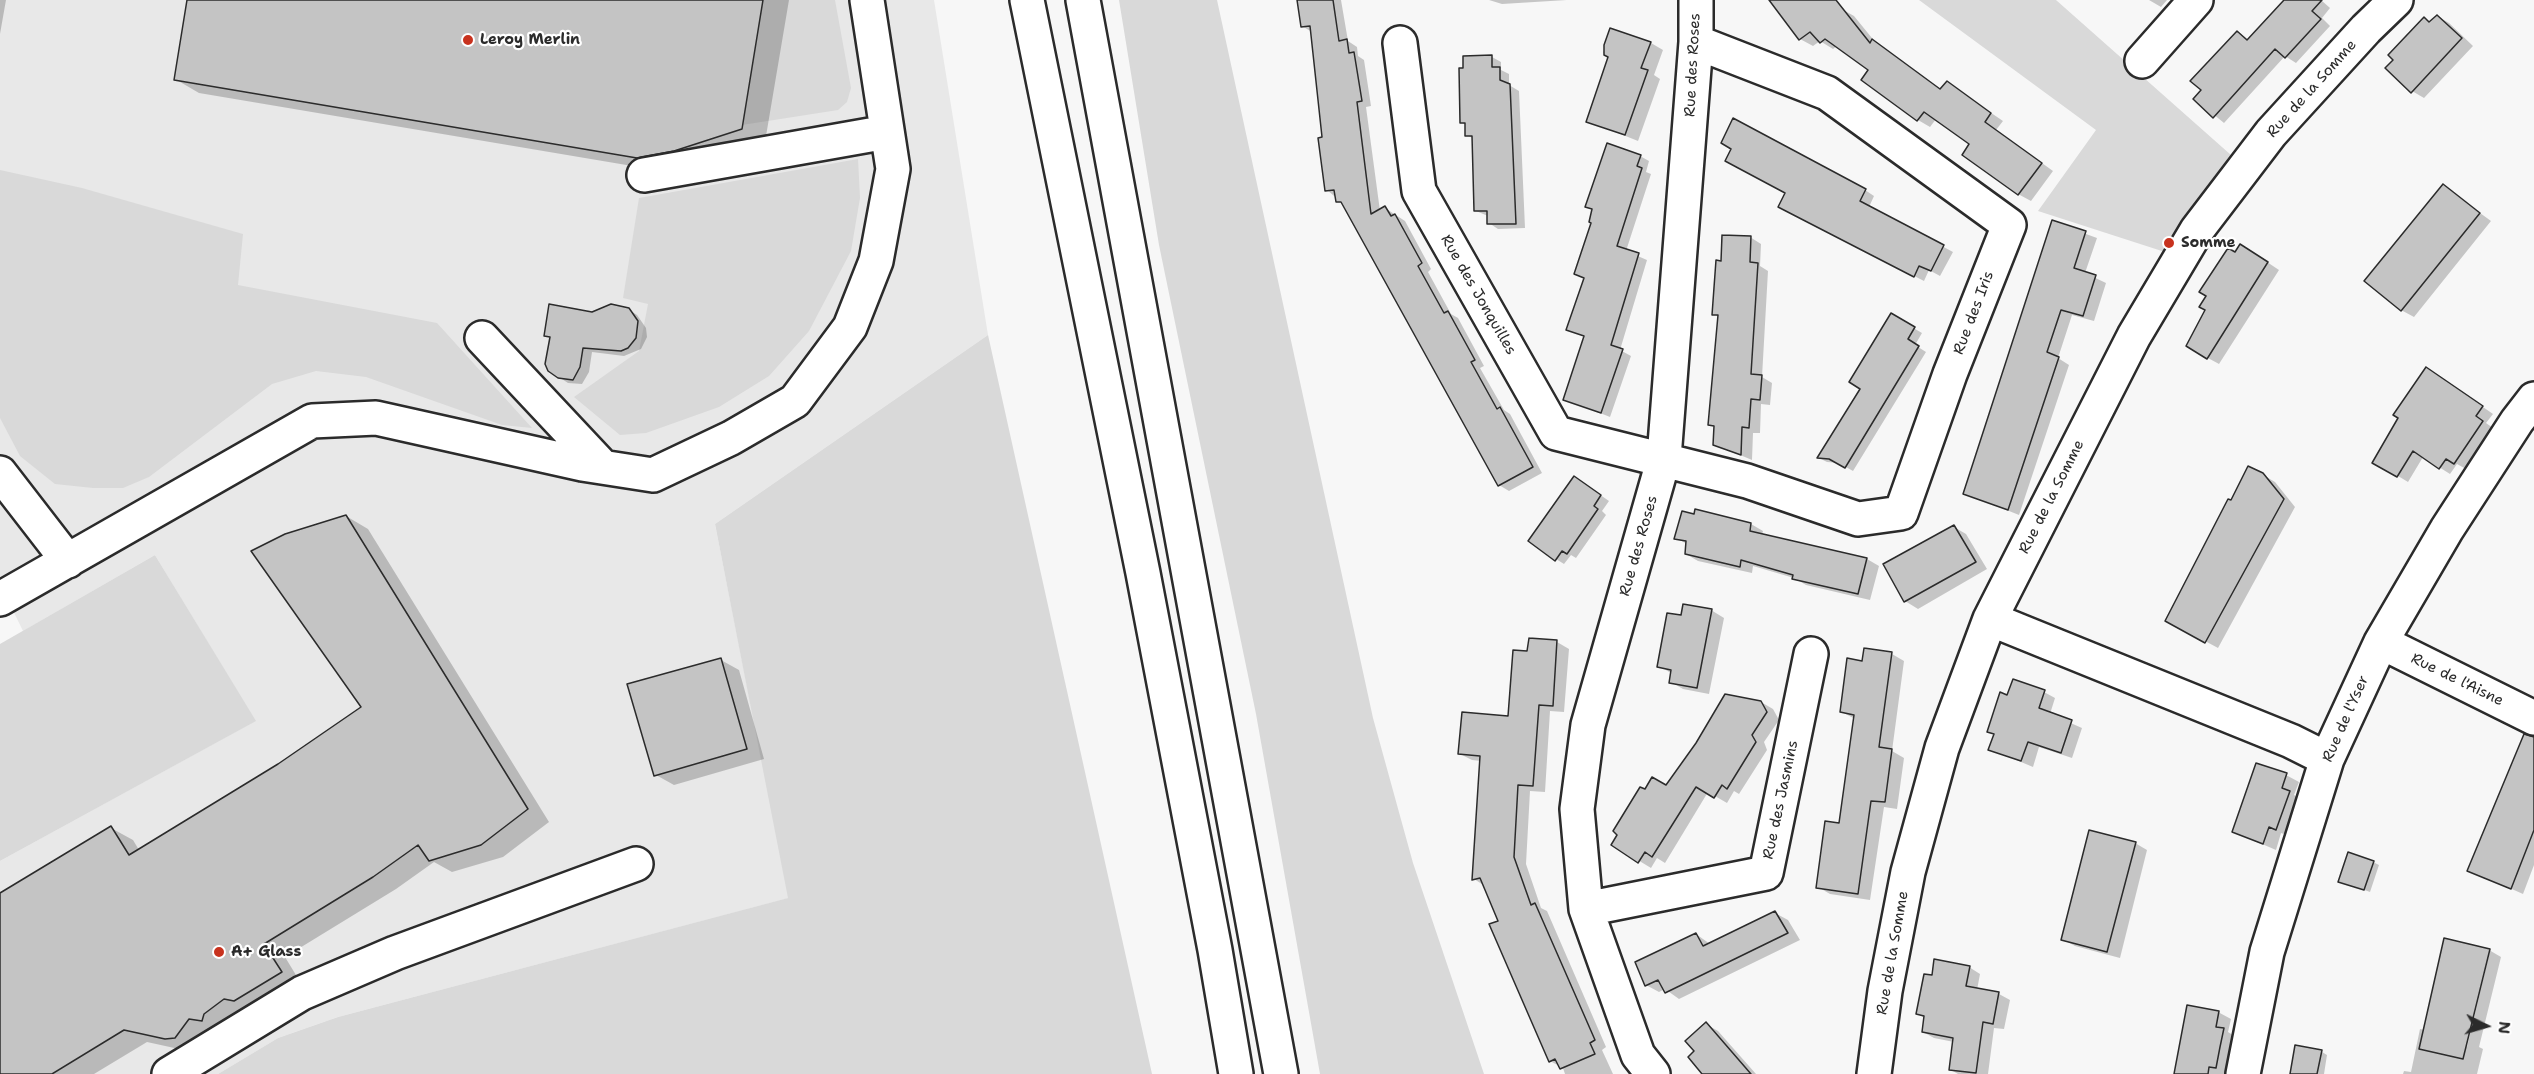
<!DOCTYPE html>
<html>
<head>
<meta charset="utf-8">
<style>
	body { margin:0 }
	#map { position:relative; width:2534px; height:1074px; overflow:hidden; background:#f7f7f7; font-family:"Shantell Sans",sans-serif }
	canvas { display:block }
	.north { position:absolute; left:2456px; top:996px; width:60px; height:60px; -webkit-text-stroke:4px #fff; paint-order:stroke; rotate:95deg; font-size:16px; font-weight:700; line-height:24px; text-align:center; color:#2b2b2b }
	.north::after { content:''; display:block; margin:auto; width:21px; height:27px; background:#2b2b2b; clip-path:polygon(50% 0,100% 100%,50% 72%,0 100%) }
</style>
</head>
<body>
<div id="map">
<canvas width="2534" height="1074"></canvas>
<div class="north">N</div>
</div>
<script>
const ctx = document.querySelector('canvas').getContext('2d');
ctx.lineJoin = 'round';
function paint(path, color) {
  ctx.fillStyle = color;
  ctx.fill(path, 'evenodd');
}
function poly(rows) {
  const path = new Path2D();
  for (const r of rows) {
    path.moveTo(r[0], r[1]);
    for (let i = 2; i < r.length; i += 2) path.lineTo(r[i], r[i + 1]);
  }
  return path;
}
function strokePath(path, color, width, dash) {
  ctx.strokeStyle = color;
  ctx.lineWidth = width;
  ctx.lineCap = dash ? 'butt' : 'round';
  ctx.setLineDash(dash || []);
  ctx.stroke(path);
}
function write(font, color, halo, rows, align = 'center') {
  ctx.font = font + ' "Shantell Sans",sans-serif';
  ctx.lineWidth = 4.5;
  ctx.setLineDash([]);
  ctx.textBaseline = 'middle';
  ctx.strokeStyle = halo;
  ctx.fillStyle = color;
  for (const [text, x, y, turn = 0] of rows) {
    ctx.save();
    ctx.translate(x, y);
    ctx.rotate((+turn || 0) * Math.PI / 180);
    ctx.textAlign = isNaN(turn) ? turn : align;
    if (halo) ctx.strokeText(text, 0, 0);
    ctx.fillText(text, 0, 0);
    ctx.restore();
  }
}
paint(poly([
	[0,0,934,0,988,335,715,524,789,898,338,1017,278,1038,218,1074,0,1074,0,861,255,721,155,555,23,631,0,584]
]), '#e8e8e8');
paint(poly([
	[763,0,835,0,851,88,847,102,838,110,742,125],
	[1119,0,1217,0,1373,718,1413,863,1484,1074,1320,1074,1256,714,1159,245],
	[1919,0,2056,0,2231,155,2168,253,2038,211,2096,130],
	[858,159,860,198,851,251,809,331,769,376,719,407,646,433,620,435,574,397,639,351,648,304,623,298,639,198],
	[0,170,82,188,243,234,238,285,437,323,532,428,502,425,366,377,316,371,272,384,149,477,123,488,93,488,55,484,20,456,0,418],
	[988,335,1152,1074,218,1074,278,1038,338,1017,788,898,715,524],
	[155,555,256,721,0,861,0,644]
]), '#d9d9d9');
paint(poly([
	[0,0,6,0,0,34],
	[189,0,789,0,765,142,662,171,199,93,175,79],
	[1298,0,1341,0,1348,41,1357,47,1358,56,1364,60,1371,106,1366,107,1380,211,1385,208,1405,221,1431,269,1428,272,1451,314,1458,318,1484,366,1480,368,1504,410,1510,414,1542,473,1509,491,1499,485,1346,206,1327,190,1312,32,1302,26],
	[1489,0,1567,0,1502,4],
	[1771,0,1826,0,1854,16,1876,43,1941,90,1947,83,2003,121,1996,130,2053,171,2031,201,2018,194,1971,143,1936,119,1930,127,1918,120,1870,70,1837,46,1833,49,1820,41,1813,46,1800,39],
	[2149,0,2167,0,2161,7],
	[2287,0,2321,0,2330,8,2322,18,2330,26,2296,63,2285,56,2224,123,2195,99,2203,90,2238,32,2249,40],
	[2437,16,2449,23,2473,46,2424,98,2412,91,2425,19,2431,23],
	[1611,30,1651,43,1663,50,1654,75,1660,79,1638,141,1588,121,1610,57,1603,53],
	[1492,57,1501,62,1501,70,1509,74,1509,85,1519,91,1525,228,1498,229,1489,223,1488,216,1476,211,1474,139,1467,135,1466,125,1461,122],
	[1640,156,1649,161,1646,172,1651,174,1626,251,1647,260,1620,350,1631,356,1610,417,1565,399,1585,337,1568,329,1585,279,1575,273,1592,223,1594,210,1587,206],
	[2443,186,2491,221,2414,317,2401,310],
	[1865,190,1874,196,1869,207,1953,252,1940,276,1929,270,1924,281,1789,212],
	[2053,222,2097,238,2085,273,2106,283,2094,321,2072,315,2058,358,2069,365,2019,515,1964,493],
	[1750,237,1761,244,1760,266,1768,271,1762,377,1772,383,1770,405,1761,404,1760,433,1753,433,1752,460,1714,444,1715,427,1710,424,1719,317,1714,314,1723,262],
	[2252,252,2279,270,2219,364,2208,358,2235,254],
	[628,309,637,315,646,328,647,337,641,349,624,356,592,352,589,372,582,384,568,383,559,377,551,338,545,335,592,313],
	[1891,315,1922,333,1915,345,1926,352,1853,471,1839,463,1827,462,1819,458,1862,388],
	[2437,375,2493,414,2486,423,2493,428,2466,469,2457,464,2450,474,2423,457,2408,482,2375,462,2400,418],
	[2263,475,2275,482,2295,507,2218,648,2179,627,2232,502],
	[1583,483,1609,501,1602,511,1606,515,1576,558,1571,555,1564,564,1556,559],
	[1696,511,1751,524,1763,531,1762,535,1867,559,1879,566,1870,600,1806,585,1794,578,1753,566,1752,573,1698,561,1686,554,1687,544,1676,538],
	[346,516,368,529,549,822,503,857,452,872,434,862,396,889,285,957,302,985,188,1051,147,1042,94,1074,0,1074,0,892,3,894,111,828,133,840,139,850,279,765,363,707],
	[1954,527,1966,534,1987,569,1918,609,1905,601,1885,565],
	[1711,610,1724,618,1709,694,1683,689,1671,682,1671,673,1659,666,1683,617],
	[1557,642,1569,649,1564,712,1550,711,1545,792,1530,791,1526,864,1541,908,1547,911,1606,1047,1602,1050,1613,1074,1565,1074,1563,1068,1550,1061,1500,922,1485,886,1474,879,1481,761,1472,760,1460,754,1510,717,1529,653],
	[1865,650,1892,654,1904,661,1892,751,1904,758,1897,809,1884,807,1870,900,1830,894,1818,887,1841,824,1855,719,1842,712,1864,663],
	[721,660,739,670,764,759,674,785,656,775],
	[2044,692,2055,698,2050,714,2082,728,2072,758,2039,747,2033,767,1990,749,2008,697],
	[1761,702,1773,709,1779,720,1764,742,1767,750,1739,794,1734,791,1727,803,1708,792,1665,863,1657,858,1651,868,1613,845,1645,791,1666,787],
	[2534,743,2534,865,2523,894,2469,870],
	[2286,775,2299,782,2294,795,2301,799,2289,836,2281,833,2276,850,2234,832],
	[2135,843,2147,850,2120,958,2075,946,2062,939],
	[2373,862,2379,865,2370,892,2340,881],
	[1775,913,1788,920,1800,940,1679,999,1665,989,1659,992,1646,985,1696,934,1710,944],
	[2445,939,2489,950,2501,957,2479,1047,2483,1049,2477,1074,2403,1074,2404,1071,2411,1072,2420,1029,2425,1030],
	[2487,951,2490,951,2467,1047,2464,1046],
	[1969,967,1980,974,1977,990,1999,994,2010,1000,2004,1029,1994,1028,1988,1074,1958,1074,1951,1070,1954,1042,1934,1038,1923,1032,1925,1018,1918,1014,1933,976],
	[2218,1012,2231,1019,2228,1032,2236,1037,2229,1074,2176,1074],
	[1706,1024,1718,1031,1756,1074,1704,1074,1696,1051],
	[2322,1052,2327,1055,2324,1074,2293,1074]
]), '#0003');
const building = poly([
	[187,0,763,0,742,129,674,151,637,158,174,80,187,0],
	[1297,0,1333,0,1339,41,1347,39,1349,53,1354,52,1362,101,1357,102,1371,214,1385,206,1391,216,1395,214,1422,263,1418,266,1444,313,1448,311,1475,360,1471,362,1497,409,1500,407,1533,467,1498,486,1341,202,1336,202,1334,190,1325,191,1318,138,1322,137,1310,26,1301,27,1297,0],
	[1769,0,1836,0,1870,43,1872,39,1940,89,1947,81,1991,113,1985,122,2042,163,2018,195,1962,155,1969,144,1924,112,1917,121,1861,80,1868,70,1825,39,1820,43,1810,32,1799,40,1769,0],
	[2284,0,2322,0,2312,11,2321,19,2285,58,2275,49,2213,118,2193,99,2201,90,2190,81,2237,31,2247,40,2284,0],
	[2437,15,2462,38,2411,93,2385,68,2393,60,2388,55,2424,17,2429,22,2437,15],
	[1610,28,1651,42,1641,68,1648,70,1625,135,1586,122,1608,57,1604,55,1604,45,1610,28],
	[1492,55,1492,67,1500,67,1500,80,1510,84,1516,224,1487,224,1487,211,1474,211,1472,136,1465,136,1465,123,1460,123,1459,68,1463,68,1463,56,1492,55],
	[1733,118,1866,189,1860,201,1944,245,1931,271,1919,266,1914,277,1778,207,1785,193,1725,161,1731,149,1721,143,1733,118],
	[1607,143,1641,155,1637,166,1642,168,1617,246,1639,253,1611,345,1623,349,1601,413,1563,400,1584,336,1566,330,1584,278,1574,274,1591,223,1589,222,1592,209,1585,207,1607,143],
	[2443,184,2480,213,2401,311,2364,281,2443,184],
	[2052,220,2086,231,2074,268,2096,275,2083,316,2061,310,2047,352,2059,357,2008,510,1963,494,2052,220],
	[1722,235,1751,236,1750,262,1758,263,1751,374,1762,375,1760,400,1751,399,1749,428,1742,427,1741,455,1713,445,1714,426,1708,425,1718,315,1712,315,1716,260,1721,261,1722,235],
	[2240,244,2268,262,2207,359,2186,346,2205,310,2199,307,2206,296,2199,292,2228,248,2235,252,2240,244],
	[549,304,592,312,611,304,629,308,638,321,636,338,628,348,621,351,583,348,580,367,573,380,558,378,548,371,545,364,550,337,544,336,549,304],
	[1891,313,1915,327,1908,339,1919,346,1845,468,1829,459,1817,458,1860,389,1849,382,1891,313],
	[2426,367,2483,406,2476,416,2483,421,2454,464,2446,459,2439,469,2413,451,2397,477,2372,463,2398,418,2393,415,2426,367],
	[2248,466,2263,473,2284,499,2205,643,2165,621,2228,499,2231,500,2248,466],
	[1574,476,1601,495,1594,506,1598,509,1567,554,1562,551,1555,561,1528,541,1574,476],
	[1695,509,1751,523,1750,531,1867,558,1858,594,1792,579,1793,575,1741,560,1740,567,1685,554,1686,541,1674,539,1682,511,1694,514,1695,509],
	[346,515,528,809,481,845,429,861,418,845,373,877,264,944,282,972,234,1001,224,999,204,1014,202,1021,189,1019,175,1038,165,1039,124,1030,52,1074,0,1074,0,893,111,826,129,855,278,764,361,707,251,551,285,534,346,515],
	[1954,525,1976,562,1904,602,1883,564,1954,525],
	[1683,604,1712,609,1697,688,1669,683,1671,670,1657,667,1667,613,1681,615,1683,604],
	[1529,638,1557,640,1553,706,1539,705,1533,786,1518,785,1514,857,1531,905,1535,903,1595,1040,1590,1043,1595,1054,1560,1069,1555,1059,1549,1062,1489,924,1498,921,1480,878,1472,880,1480,756,1458,754,1462,712,1508,716,1513,650,1527,651,1529,638],
	[1864,648,1892,652,1879,747,1892,749,1885,802,1871,801,1858,894,1816,888,1825,821,1839,823,1854,715,1840,712,1847,658,1862,661,1864,648],
	[721,658,747,749,654,776,627,684,721,658],
	[2013,679,2045,690,2039,708,2072,720,2061,753,2028,742,2021,761,1988,750,1994,734,1987,732,2000,692,2007,695,2013,679],
	[1725,694,1761,701,1767,712,1752,735,1756,742,1727,789,1722,785,1714,798,1696,787,1652,857,1645,852,1638,863,1611,845,1617,835,1613,831,1640,787,1645,789,1652,777,1666,785,1696,743,1725,694],
	[2524,734,2534,737,2534,830,2511,889,2467,871,2524,734],
	[2256,763,2287,773,2282,788,2290,791,2276,830,2269,827,2263,844,2232,832,2256,763],
	[2089,830,2136,842,2107,952,2061,940,2089,830],
	[2348,852,2374,861,2364,890,2338,882,2348,852],
	[1775,911,1788,933,1665,993,1658,980,1645,986,1635,962,1696,933,1703,946,1775,911],
	[2444,938,2490,949,2463,1059,2419,1049,2444,938],
	[1934,959,1970,966,1966,986,1999,992,1993,1024,1983,1022,1976,1073,1949,1070,1953,1038,1922,1032,1924,1016,1916,1014,1924,974,1932,975,1934,959],
	[2187,1005,2219,1011,2216,1027,2224,1028,2220,1047,2216,1068,2209,1067,2208,1074,2174,1074,2187,1005],
	[1706,1022,1751,1074,1702,1074,1688,1057,1694,1051,1685,1041,1706,1022],
	[2295,1045,2322,1050,2317,1074,2290,1074,2295,1045]
]);
paint(building, '#c4c4c4');
strokePath(building, '#2b2b2b', 1.5);
const minor = poly([
	[1400,43,1419,191,1556,433,1747,481,1858,519,1901,513,1950,374,2009,225,1827,93,1696,42],
	[2142,61,2196,0],
	[644,175,887,132],
	[482,338,603,467],
	[0,473,68,561],
	[0,599,312,421,376,418,582,464,653,475,731,438,795,401,850,327,876,261,893,169,867,0],
	[1990,619,2291,741,2327,759],
	[2381,642,2534,718],
	[1586,909,1766,873,1811,654],
	[169,1074,302,993,395,953,636,864],
	[1653,1074,1638,1055,1586,909,1577,809,1588,725,1664,458,1696,42,1696,0],
	[1874,1074,1885,991,1908,872,1942,748,1990,619,2134,336,2197,230,2271,133,2366,29,2396,0],
	[2243,1074,2267,952,2327,759,2381,642,2447,529,2517,421,2534,399]
]);
const highway = poly([
	[1027,0,1143,573,1215,950,1236,1074],
	[1083,0,1281,1074]
]);
strokePath(minor, '#2b2b2b', 38);
strokePath(highway, '#2b2b2b', 38);
strokePath(minor, '#fff', 33);
strokePath(highway, '#fff', 33);
for (const [x, y, r, color] of [
	[468,40,6,"#c8321e"],
	[2169,243,6,"#c8321e"],
	[219,952,6,"#c8321e"]
]) {
  const dot = new Path2D();
  dot.arc(x, y, r, 0, 2 * Math.PI);
  ctx.fillStyle = color;
  ctx.fill(dot);
  strokePath(dot, '#fff', 2);
}
write('bold 15px', '#2b2b2b', '#fff', [
	["Leroy Merlin",480,40],
	["Somme",2181,243],
	["A+ Glass",231,952]
], 'left');
write('15px', '#2b2b2b', '#fff', [
	["Rue des Roses",1693,65,-87],
	["Rue de la Somme",2312,89,-48],
	["Rue des Jonquilles",1478,295,60],
	["Rue des Iris",1974,313,-69],
	["Rue de la Somme",2052,497,-63],
	["Rue des Roses",1639,546,-74],
	["Rue de l'Aisne",2457,680,26],
	["Rue de l'Yser",2346,719,-66],
	["Rue des Jasmins",1781,800,-78],
	["Rue de la Somme",1893,953,-80]
]);
</script>
</body>
</html>
